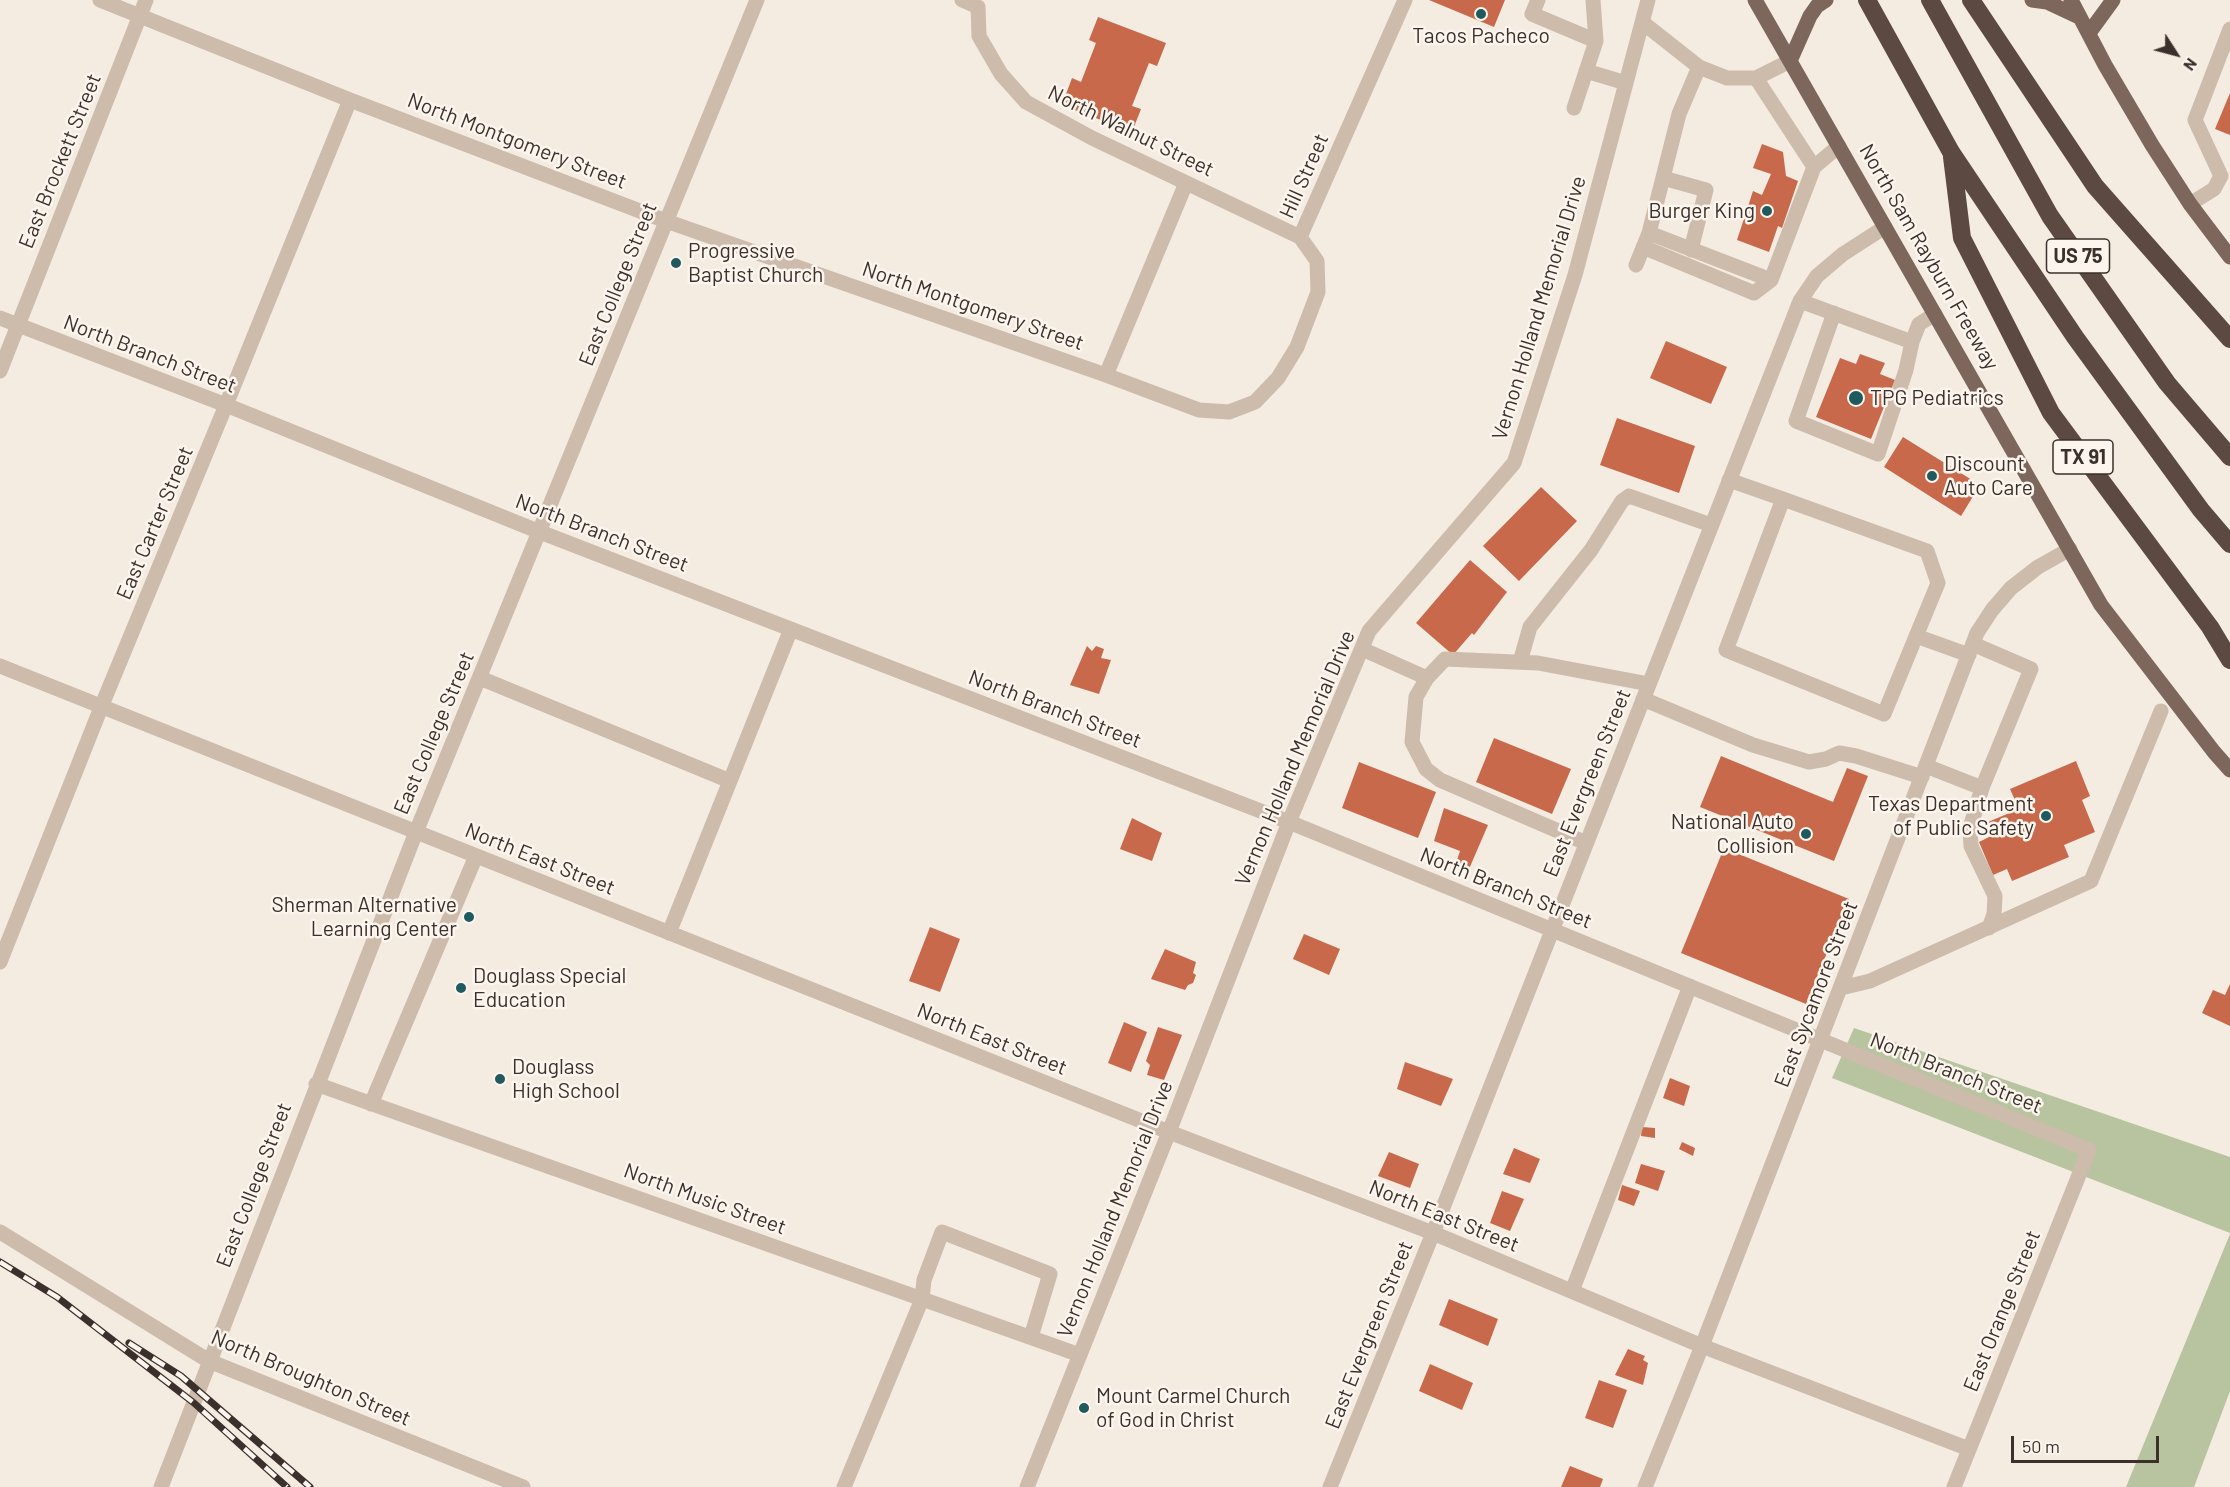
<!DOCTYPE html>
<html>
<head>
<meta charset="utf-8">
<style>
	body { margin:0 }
	#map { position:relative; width:2230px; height:1487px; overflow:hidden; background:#f4ebe1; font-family:Barlow,sans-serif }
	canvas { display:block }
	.north { position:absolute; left:2146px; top:24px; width:60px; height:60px; -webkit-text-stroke:4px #fbf5ee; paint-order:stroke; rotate:126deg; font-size:16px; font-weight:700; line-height:24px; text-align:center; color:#3b302b }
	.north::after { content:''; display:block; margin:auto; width:21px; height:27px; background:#3b302b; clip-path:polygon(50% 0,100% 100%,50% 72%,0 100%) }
	.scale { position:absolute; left:2011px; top:1436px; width:148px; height:27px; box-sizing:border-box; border:3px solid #3b302b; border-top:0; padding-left:8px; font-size:18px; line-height:21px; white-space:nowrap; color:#3b302b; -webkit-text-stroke:4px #fbf5ee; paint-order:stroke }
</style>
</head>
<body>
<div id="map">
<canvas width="2230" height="1487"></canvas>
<div class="north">N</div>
<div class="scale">50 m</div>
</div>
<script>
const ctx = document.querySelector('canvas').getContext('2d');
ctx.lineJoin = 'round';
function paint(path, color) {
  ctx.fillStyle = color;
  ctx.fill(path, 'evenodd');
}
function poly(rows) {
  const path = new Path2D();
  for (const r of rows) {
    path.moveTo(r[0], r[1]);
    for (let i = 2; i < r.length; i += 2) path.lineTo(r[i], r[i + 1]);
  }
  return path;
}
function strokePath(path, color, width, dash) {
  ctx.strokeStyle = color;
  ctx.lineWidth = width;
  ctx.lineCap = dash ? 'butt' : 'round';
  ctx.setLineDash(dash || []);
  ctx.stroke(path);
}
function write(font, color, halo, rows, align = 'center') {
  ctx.font = font + ' Barlow,sans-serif';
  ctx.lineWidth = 5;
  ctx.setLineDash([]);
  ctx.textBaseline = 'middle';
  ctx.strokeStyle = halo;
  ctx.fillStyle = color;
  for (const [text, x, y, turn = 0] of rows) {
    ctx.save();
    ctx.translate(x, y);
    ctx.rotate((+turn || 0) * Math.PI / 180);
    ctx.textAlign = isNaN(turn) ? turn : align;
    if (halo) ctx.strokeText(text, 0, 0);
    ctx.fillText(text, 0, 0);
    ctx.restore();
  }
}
paint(poly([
	[1854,1028,2230,1157,2230,1233,1832,1078],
	[2230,1234,2230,1391,2194,1487,2126,1487]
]), '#b8c4a0');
paint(poly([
	[1429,0,1505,0,1494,27],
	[1098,17,1166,43,1157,66,1149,63,1132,106,1141,109,1132,132,1062,105,1072,78,1081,82,1096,43,1089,40],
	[2230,93,2230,135,2215,129],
	[1762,144,1783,152,1786,176,1798,181,1782,228,1778,226,1769,252,1737,240,1753,191,1762,195,1771,174,1753,168],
	[1666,341,1727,367,1711,404,1650,378],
	[1860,354,1885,363,1880,374,1895,380,1871,439,1816,417,1840,358,1856,364],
	[1617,418,1695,446,1679,493,1600,465],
	[1903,437,1980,485,1961,516,1884,467],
	[1541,487,1577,521,1519,581,1483,546],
	[1470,560,1507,592,1474,635,1472,633,1453,655,1416,623],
	[1087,646,1092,651,1096,646,1104,649,1101,658,1111,660,1099,694,1070,685],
	[1494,738,1571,769,1552,814,1476,782],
	[1721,756,1833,802,1847,768,1868,776,1834,861,1700,807],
	[2076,761,2090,796,2082,800,2095,832,2064,845,2069,857,2012,881,2007,869,1993,875,1979,842,1993,835,1988,822,2019,809,2010,789],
	[1359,762,1436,792,1418,838,1342,808],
	[1444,808,1488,825,1469,869,1456,863,1460,851,1434,841],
	[1132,818,1162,833,1152,861,1120,849],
	[1724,848,1849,899,1806,1004,1681,953],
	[930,927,960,939,940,992,909,981],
	[1304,934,1340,949,1329,975,1293,959],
	[1165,949,1196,962,1193,973,1196,975,1193,983,1188,985,1185,990,1151,979],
	[2230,984,2230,1026,2202,1013,2213,990,2225,995],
	[1124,1022,1147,1032,1131,1072,1108,1063],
	[1158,1027,1182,1035,1164,1080,1147,1075,1150,1065,1146,1061],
	[1405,1062,1453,1079,1441,1106,1397,1089],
	[1670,1078,1690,1086,1684,1106,1663,1098],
	[1642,1127,1655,1128,1655,1138,1641,1136],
	[1682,1142,1695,1148,1693,1156,1679,1149],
	[1514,1148,1540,1159,1530,1183,1503,1174],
	[1389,1152,1419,1164,1410,1188,1378,1176],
	[1641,1164,1665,1171,1658,1191,1635,1183],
	[1622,1185,1640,1191,1634,1206,1618,1200],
	[1502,1191,1524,1199,1510,1231,1490,1223],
	[1449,1299,1498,1319,1488,1346,1439,1325],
	[1628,1349,1645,1356,1643,1360,1648,1363,1643,1385,1615,1375],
	[1430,1364,1473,1383,1462,1410,1419,1391],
	[1599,1380,1627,1390,1613,1428,1585,1418],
	[1570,1466,1603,1479,1600,1487,1561,1487]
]), '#c8694b');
strokePath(poly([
	[100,0,350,100,666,221,1103,374,1199,410,1229,412,1255,402,1278,378,1297,347,1318,292,1317,261,1300,237,1405,0],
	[962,0,978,7,979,36,1001,74,1026,102,1092,138,1300,237],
	[1538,0,1532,14,1596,41],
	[1642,22,1699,67,1727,78,1756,78,1790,61],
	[1586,71,1626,83],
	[1756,78,1814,167],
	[1574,108,1596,41,1593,0],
	[1663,178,1706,190,1691,250],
	[2190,204,2214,189,2221,176,2195,120,2230,29],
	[1649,233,1679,114,1699,67],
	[1643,247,1754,293,1771,280],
	[1636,265,1649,233,1771,280,1814,167,1839,146],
	[1800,301,1912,342,1919,324,1935,314],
	[1834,313,1796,421,1878,454,1906,370,1912,342],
	[0,318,226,405,540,532,1289,822,2089,1150,1954,1487],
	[0,371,146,0],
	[1106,375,1186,183],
	[1729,480,1783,499,1927,551,1938,583,1884,714,1726,650,1783,499],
	[1916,636,1969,655],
	[1973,644,2031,669,1982,788,1970,828,1971,846,1995,896,1994,914,1989,928],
	[1362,649,1427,678],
	[1520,662,1530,627,1591,550,1622,501,1629,496,1711,525],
	[0,666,1169,1132,1433,1233,1702,1346,1969,1449],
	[480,678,730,781],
	[1643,699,1753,745,1809,762,1826,759,1839,753,1856,756,1922,777],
	[1926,766,1982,788],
	[1586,843,1440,780,1426,769,1412,742,1416,697,1427,678,1445,659,1538,663,1649,684],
	[669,933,791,629],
	[0,962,102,705,226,405,350,100],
	[1841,988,1870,981,2091,881,2161,711],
	[316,1084,1080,1355],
	[371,1104,476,856],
	[0,1232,209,1361,523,1487],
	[1572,1291,1690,986],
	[161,1487,416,832,757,0],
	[844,1487,922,1299,924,1280,942,1232,1050,1274,1031,1337],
	[1027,1487,1169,1132,1289,822,1369,631,1514,463,1575,275,1648,0],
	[1330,1487,1433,1233,1800,301,1817,276,1843,254,1885,227],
	[1645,1487,1702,1346,1977,633,1992,610,2011,588,2038,567,2070,549]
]), '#cdbbac', 15);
strokePath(poly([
	[1755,0,2101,605,2214,752,2230,770],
	[2032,0,2047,2,2079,17],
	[2071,0,2105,65,2152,145,2190,204,2230,257],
	[2089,33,2113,0],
	[1790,61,1810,16,1817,6,1826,0]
]), '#7d675c', 15);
strokePath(poly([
	[1867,0,1951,152,2075,337,2201,510,2230,544],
	[1930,0,2050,216,2167,383,2230,457],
	[1971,0,2095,186,2230,339],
	[1952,157,1962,238,2051,413,2210,627,2230,660]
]), '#5c4a42', 18);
const rail = poly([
	[0,1262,57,1297,194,1403,287,1487],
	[129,1343,181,1376,310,1487]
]);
strokePath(rail, '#3b302b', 7);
strokePath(rail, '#fbf5ee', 4.5, [14]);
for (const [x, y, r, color] of [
	[1481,14,6,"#1f5a5e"],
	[1767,211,6,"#1f5a5e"],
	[676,263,6,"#1f5a5e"],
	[1856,398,8,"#1f5a5e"],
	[1932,476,6,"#1f5a5e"],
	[2046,816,6,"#1f5a5e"],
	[1806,834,6,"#1f5a5e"],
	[469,917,6,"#1f5a5e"],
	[461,988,6,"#1f5a5e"],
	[500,1079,6,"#1f5a5e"],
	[1084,1408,6,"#1f5a5e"]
]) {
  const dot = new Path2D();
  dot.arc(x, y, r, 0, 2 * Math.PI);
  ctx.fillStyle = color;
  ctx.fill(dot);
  strokePath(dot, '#fbf5ee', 2);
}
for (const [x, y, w] of [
	[2078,256,63],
	[2083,457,60]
]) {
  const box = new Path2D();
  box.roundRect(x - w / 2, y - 17, w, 34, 4.5);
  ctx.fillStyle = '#fbf5ee';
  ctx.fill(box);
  strokePath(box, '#3b302b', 1.5);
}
write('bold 20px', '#3b302b', null, [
	["US 75",2078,256],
	["TX 91",2083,457]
]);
write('21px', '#3b302b', '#fbf5ee', [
	["Tacos Pacheco",1481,36,"center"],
	["Burger King",1755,211,"right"],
	["Progressive",688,251],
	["Baptist Church",688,275],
	["TPG Pediatrics",1870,398],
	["Discount",1944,464],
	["Auto Care",1944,488],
	["Texas Department",2034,804,"right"],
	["of Public Safety",2034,828,"right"],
	["National Auto",1794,822,"right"],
	["Collision",1794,846,"right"],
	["Sherman Alternative",457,905,"right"],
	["Learning Center",457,929,"right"],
	["Douglass Special",473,976],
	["Education",473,1000],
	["Douglass",512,1067],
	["High School",512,1091],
	["Mount Carmel Church",1096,1396],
	["of God in Christ",1096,1420]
], 'left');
write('21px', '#3b302b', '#fbf5ee', [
	["North Walnut Street",1131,131,26],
	["North Montgomery Street",517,141,21],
	["East Brockett Street",60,161,-68],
	["Hill Street",1304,176,-66],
	["North Sam Rayburn Freeway",1929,257,60],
	["East College Street",618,284,-68],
	["North Montgomery Street",973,306,19],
	["Vernon Holland Memorial Drive",1539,308,-73],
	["North Branch Street",150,354,21],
	["East Carter Street",155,523,-67],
	["North Branch Street",602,533,21],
	["North Branch Street",1055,709,21],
	["East College Street",434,733,-67],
	["Vernon Holland Memorial Drive",1295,758,-67],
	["East Evergreen Street",1587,783,-68],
	["North East Street",540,859,22],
	["North Branch Street",1506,888,22],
	["East Sycamore Street",1816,994,-69],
	["North East Street",992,1039,22],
	["North Branch Street",1956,1073,22],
	["East College Street",254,1185,-69],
	["North Music Street",705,1199,20],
	["Vernon Holland Memorial Drive",1115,1209,-68],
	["North East Street",1444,1216,22],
	["East Orange Street",2002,1311,-68],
	["East Evergreen Street",1369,1335,-68],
	["North Broughton Street",311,1378,23]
]);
</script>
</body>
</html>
